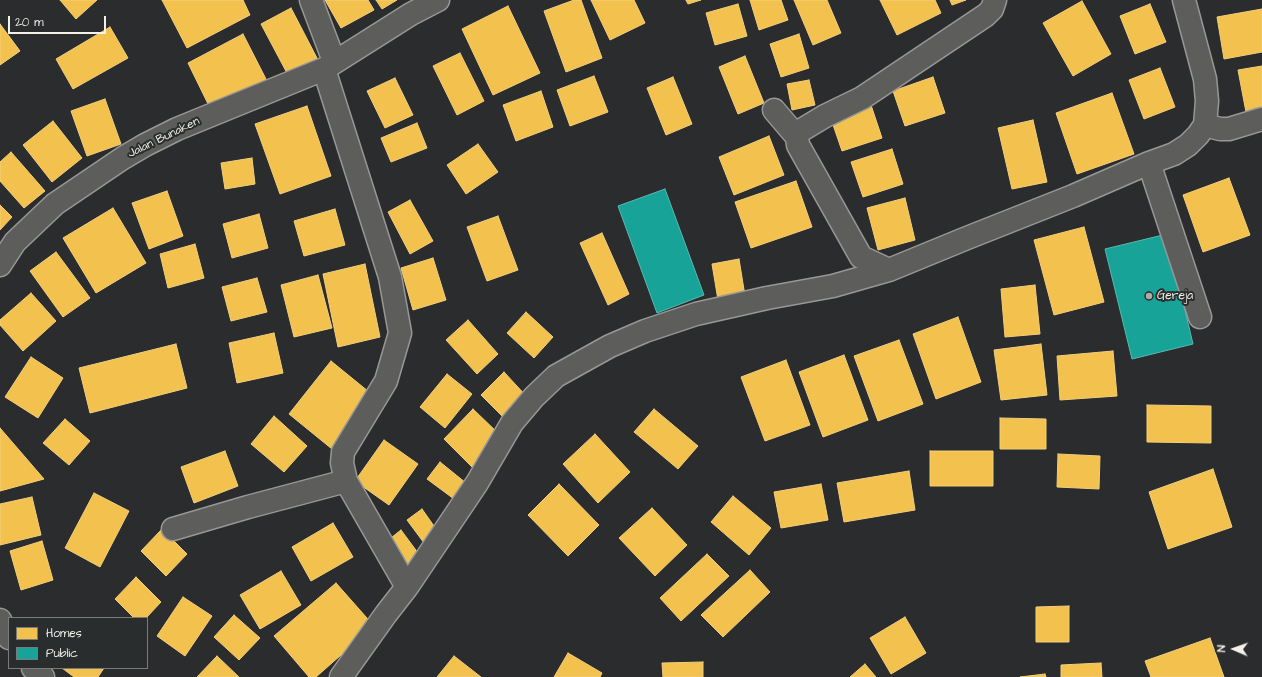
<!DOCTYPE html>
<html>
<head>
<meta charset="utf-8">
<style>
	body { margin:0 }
	#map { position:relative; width:1262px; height:677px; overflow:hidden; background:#2b2c2d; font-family:"Architects Daughter",sans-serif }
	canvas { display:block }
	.legend { position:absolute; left:8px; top:617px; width:140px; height:52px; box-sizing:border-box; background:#2a2d2e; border:1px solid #7b7b78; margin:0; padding:5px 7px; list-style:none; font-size:12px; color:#f4f1e8 }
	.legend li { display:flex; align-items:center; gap:8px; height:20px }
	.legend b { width:20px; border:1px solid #7b7b78 }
	.north { position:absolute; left:1214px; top:629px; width:40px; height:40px; -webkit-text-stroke:3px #2a2d2e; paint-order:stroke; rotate:272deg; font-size:11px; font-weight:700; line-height:16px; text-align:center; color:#f4f1e8 }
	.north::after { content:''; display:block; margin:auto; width:14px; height:18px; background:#f4f1e8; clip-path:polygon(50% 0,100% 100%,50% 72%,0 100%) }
	.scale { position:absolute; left:8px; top:16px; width:98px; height:18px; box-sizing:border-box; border:2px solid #f4f1e8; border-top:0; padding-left:5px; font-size:12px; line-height:14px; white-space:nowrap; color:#f4f1e8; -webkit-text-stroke:3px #2a2d2e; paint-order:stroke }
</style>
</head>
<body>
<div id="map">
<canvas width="1262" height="677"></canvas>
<ul class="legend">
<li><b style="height:11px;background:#f2c14e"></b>Homes</li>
<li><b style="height:11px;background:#17a398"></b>Public</li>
</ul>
<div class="north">N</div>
<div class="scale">20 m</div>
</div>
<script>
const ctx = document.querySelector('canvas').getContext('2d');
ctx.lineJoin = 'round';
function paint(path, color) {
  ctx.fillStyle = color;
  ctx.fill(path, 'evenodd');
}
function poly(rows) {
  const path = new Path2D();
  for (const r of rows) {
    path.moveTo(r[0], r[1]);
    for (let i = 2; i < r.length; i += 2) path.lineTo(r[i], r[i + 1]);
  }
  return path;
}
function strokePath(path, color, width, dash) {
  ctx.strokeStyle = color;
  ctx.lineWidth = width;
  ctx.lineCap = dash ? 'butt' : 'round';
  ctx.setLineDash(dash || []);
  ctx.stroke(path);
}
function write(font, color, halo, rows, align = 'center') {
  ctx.font = font + ' "Architects Daughter",sans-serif';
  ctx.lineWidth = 4;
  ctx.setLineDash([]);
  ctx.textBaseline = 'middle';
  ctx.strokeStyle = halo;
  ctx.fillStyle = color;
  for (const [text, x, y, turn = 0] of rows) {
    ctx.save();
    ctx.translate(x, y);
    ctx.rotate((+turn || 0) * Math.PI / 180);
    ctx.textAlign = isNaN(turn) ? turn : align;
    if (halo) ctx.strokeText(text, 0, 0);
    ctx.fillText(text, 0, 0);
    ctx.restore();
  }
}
const homes = poly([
	[60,0,97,0,76,19,60,0],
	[162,0,243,0,250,15,187,48,162,0],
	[325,0,368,0,374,10,341,28,325,0],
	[376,0,397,0,382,9,376,0],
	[574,0,581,0,602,58,566,72,544,11,574,0],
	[591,0,634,0,645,23,610,40,591,0],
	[686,0,701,0,688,4,686,0],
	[750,0,781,0,788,20,759,30,750,0],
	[794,0,827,0,841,33,813,45,794,0],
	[880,0,935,0,941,13,897,35,880,0],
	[950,0,966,0,952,5,950,0],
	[1082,1,1111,54,1073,76,1043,23,1082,1],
	[738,4,747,36,715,45,706,13,738,4],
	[1150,4,1166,42,1135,54,1120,16,1150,4],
	[508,6,540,73,493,95,462,29,508,6],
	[291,8,318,60,288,75,261,24,291,8],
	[1262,9,1262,52,1224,59,1217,17,1262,9],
	[0,24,20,51,0,65,0,24],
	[110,27,128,58,73,89,56,59,110,27],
	[243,34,267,81,211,110,188,63,243,34],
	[799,34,809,68,781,77,770,44,799,34],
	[460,53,484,101,457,115,433,66,460,53],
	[745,56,764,103,738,114,719,67,745,56],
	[1262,66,1262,109,1246,112,1238,70,1262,66],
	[1160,68,1175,107,1144,119,1129,80,1160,68],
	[594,76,608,112,570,126,557,90,594,76],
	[673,77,692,124,666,135,647,88,673,77],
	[933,77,945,113,905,126,893,91,933,77],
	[395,78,413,115,385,128,367,91,395,78],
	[809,80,815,105,792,110,787,84,809,80],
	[541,91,553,127,516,141,503,105,541,91],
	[1112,93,1134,154,1077,174,1056,113,1112,93],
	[105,99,121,144,87,156,71,111,105,99],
	[870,102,882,138,842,151,830,116,870,102],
	[307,106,331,176,280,194,255,124,307,106],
	[1033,120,1047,182,1012,189,998,128,1033,120],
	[53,121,82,158,52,182,23,145,53,121],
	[417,123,427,148,391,162,381,138,417,123],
	[769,136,784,175,734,195,719,157,769,136],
	[478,144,498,172,466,194,447,165,478,144],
	[892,149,903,184,863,197,851,162,892,149],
	[11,152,45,191,24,208,0,181,0,162,11,152],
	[252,158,255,184,225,189,221,163,252,158],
	[1229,178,1250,235,1203,252,1183,195,1229,178],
	[796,181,812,227,751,248,735,202,796,181],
	[167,191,183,236,149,249,132,203,167,191],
	[905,198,915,240,878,250,867,208,905,198],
	[410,200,433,241,410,254,388,212,410,200],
	[0,205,12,217,0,230,0,205],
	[113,208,146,263,96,293,63,238,113,208],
	[335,209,345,245,304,256,294,221,335,209],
	[259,214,268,248,232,258,223,224,259,214],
	[498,216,518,270,487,281,467,227,498,216],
	[1084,227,1104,302,1054,315,1034,240,1084,227],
	[602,233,629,294,608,305,580,243,602,233],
	[195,244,204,278,168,288,160,254,195,244],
	[56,252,90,298,63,317,30,271,56,252],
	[433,258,446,300,413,310,401,268,433,258],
	[739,259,745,296,718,300,712,264,739,259],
	[365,264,380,337,338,347,323,274,365,264],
	[318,275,332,328,294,337,281,285,318,275],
	[257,278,267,312,231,321,222,287,257,278],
	[1035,285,1040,334,1005,337,1001,289,1035,285],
	[31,293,56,321,23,351,0,325,0,320,31,293],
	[526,312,553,337,534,358,507,333,526,312],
	[958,317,981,382,936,399,913,334,958,317],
	[468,320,498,354,477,374,446,340,468,320],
	[274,333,283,373,237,383,229,343,274,333],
	[899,340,923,404,878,421,854,356,899,340],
	[176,344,187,388,90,413,79,368,176,344],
	[1041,344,1047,395,1001,400,994,350,1041,344],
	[1113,351,1117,396,1060,400,1057,356,1113,351],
	[844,355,868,420,823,437,799,372,844,355],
	[31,357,63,378,38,418,5,397,31,357],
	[786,360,810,425,765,441,741,377,786,360],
	[331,361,374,396,332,449,289,414,331,361],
	[504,372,528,398,506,420,481,395,504,372],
	[447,374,472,394,445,428,420,407,447,374],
	[1147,405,1211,406,1211,443,1147,442,1147,405],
	[473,409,501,436,472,467,444,439,473,409],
	[654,409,698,446,678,469,634,432,654,409],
	[274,416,307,446,284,472,251,444,274,416],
	[1000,418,1046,419,1046,449,1000,449,1000,418],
	[65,419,90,441,69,465,43,443,65,419],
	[0,428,44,479,0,491,0,428],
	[595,434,630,472,598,503,563,464,595,434],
	[384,440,418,464,389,505,355,481,384,440],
	[225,451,238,486,194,503,181,467,225,451],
	[930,451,993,451,993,486,930,486,930,451],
	[1058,454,1100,456,1099,489,1057,487,1058,454],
	[440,462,466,483,454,499,427,479,440,462],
	[1213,469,1232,527,1168,549,1149,492,1213,469],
	[909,471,915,510,844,522,837,483,909,471],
	[559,484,599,525,568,556,528,515,559,484],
	[821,484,828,520,781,528,774,492,821,484],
	[94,493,129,511,100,567,65,548,94,493],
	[733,496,771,528,749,555,711,522,733,496],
	[32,497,41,535,0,545,0,504,32,497],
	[652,508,687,545,655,576,619,538,652,508],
	[422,509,441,536,427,547,407,520,422,509],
	[333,523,353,557,311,581,292,547,333,523],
	[162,529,187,554,166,576,141,551,162,529],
	[401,530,421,557,406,568,387,541,401,530],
	[42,541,53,580,21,590,10,551,42,541],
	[707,554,729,576,681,621,660,598,707,554],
	[750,570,770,592,723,637,701,615,750,570],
	[281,571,301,605,260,629,240,595,281,571],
	[136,577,161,602,146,618,134,618,115,599,136,577],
	[336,583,374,626,316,677,309,677,274,636,336,583],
	[183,597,212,616,185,656,157,636,183,597],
	[1069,606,1069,642,1036,642,1036,607,1069,606],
	[234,615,260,638,239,660,214,637,234,615],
	[905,617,926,653,891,674,870,638,905,617],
	[1210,638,1224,677,1151,677,1145,661,1210,638],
	[568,653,602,673,600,677,554,677,568,653],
	[217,656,239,677,197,677,217,656],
	[454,656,481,677,437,677,454,656],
	[703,662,703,677,663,677,662,663,703,662],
	[1101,663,1102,677,1061,677,1061,665,1101,663],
	[865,664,876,677,850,677,865,664],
	[62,668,104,668,98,677,74,677,62,668],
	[1045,674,1046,677,1020,677,1045,674]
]);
paint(homes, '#f2c14e');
strokePath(homes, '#f3cf7c', 1);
const public = poly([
	[665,189,704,295,657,313,618,206,665,189],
	[1167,234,1193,344,1132,359,1105,249,1167,234]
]);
paint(public, '#17a398');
strokePath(public, '#59bab0', 1);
const minor = poly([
	[311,0,334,61],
	[324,69,390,277,400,333,386,381,343,452,342,463,346,481,407,587],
	[774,110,797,137],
	[1205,125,1220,129,1229,129,1262,119],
	[1149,163,1200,317],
	[0,265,15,242,55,204,123,158,145,145,177,129,324,69,411,14,438,0],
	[889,270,861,257,798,145,797,137,800,131,825,116,862,98,986,15,992,9,995,0],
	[173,529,248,507,346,481],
	[0,620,9,638],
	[33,668,43,677],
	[341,677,386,614,407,587,477,483,512,423,534,397,556,376,610,346,645,331,696,314,767,298,833,286,889,270,967,238,1073,196,1149,163,1174,154,1188,145,1198,135,1205,125,1207,101,1205,79,1184,0]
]);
strokePath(minor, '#979796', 25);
strokePath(minor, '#5d5d5c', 22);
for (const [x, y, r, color] of [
	[1149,296,4,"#aeaca7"]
]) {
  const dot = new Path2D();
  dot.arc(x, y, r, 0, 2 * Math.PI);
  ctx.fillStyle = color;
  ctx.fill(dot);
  strokePath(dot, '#2a2d2e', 1.5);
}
write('12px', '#f4f1e8', '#2a2d2e', [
	["Jalan Bunaken",164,138,-26]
]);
write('12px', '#f4f1e8', '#2a2d2e', [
	["Gereja",1157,296]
], 'left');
</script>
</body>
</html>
